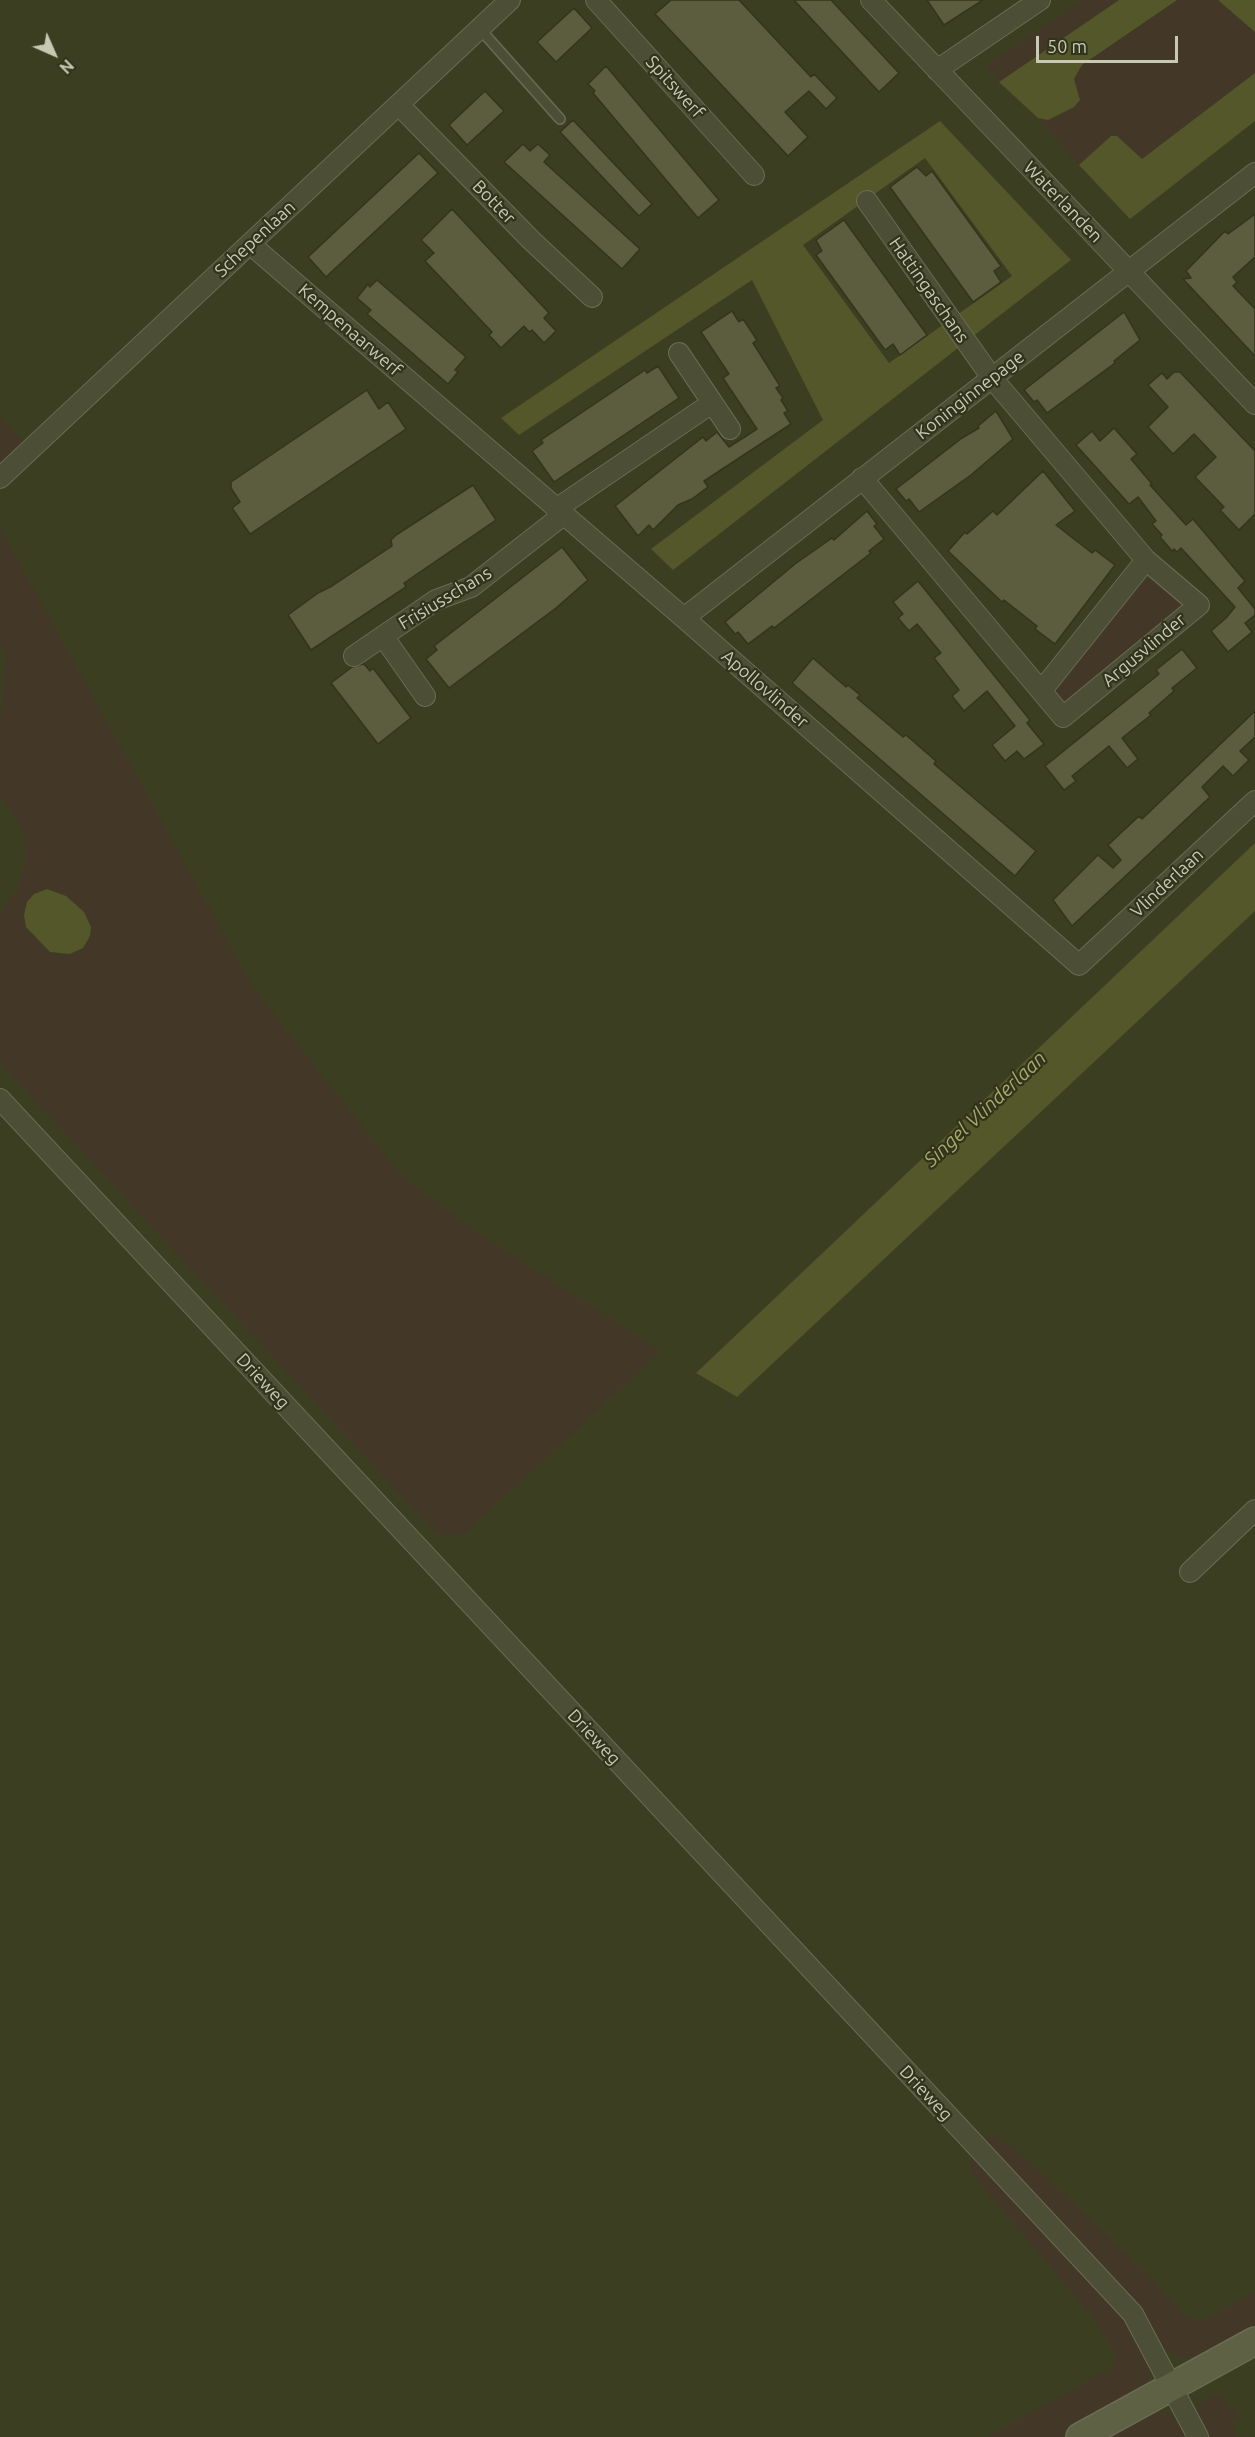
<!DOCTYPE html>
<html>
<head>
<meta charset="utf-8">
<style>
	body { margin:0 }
	#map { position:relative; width:1255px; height:2437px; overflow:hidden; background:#3c3e22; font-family:Ubuntu,sans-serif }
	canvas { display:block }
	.north { position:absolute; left:24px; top:24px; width:60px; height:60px; -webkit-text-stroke:4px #31331b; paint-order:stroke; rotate:135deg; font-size:16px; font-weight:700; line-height:24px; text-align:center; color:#c7c9b2 }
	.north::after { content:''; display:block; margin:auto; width:21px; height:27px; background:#c7c9b2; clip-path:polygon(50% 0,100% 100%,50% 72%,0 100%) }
	.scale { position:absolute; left:1036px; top:36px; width:142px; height:27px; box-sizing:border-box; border:3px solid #c7c9b2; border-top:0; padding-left:8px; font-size:18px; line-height:21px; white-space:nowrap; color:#c7c9b2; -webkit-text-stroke:4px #31331b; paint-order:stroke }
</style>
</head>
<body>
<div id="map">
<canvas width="1255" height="2437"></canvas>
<div class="north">N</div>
<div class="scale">50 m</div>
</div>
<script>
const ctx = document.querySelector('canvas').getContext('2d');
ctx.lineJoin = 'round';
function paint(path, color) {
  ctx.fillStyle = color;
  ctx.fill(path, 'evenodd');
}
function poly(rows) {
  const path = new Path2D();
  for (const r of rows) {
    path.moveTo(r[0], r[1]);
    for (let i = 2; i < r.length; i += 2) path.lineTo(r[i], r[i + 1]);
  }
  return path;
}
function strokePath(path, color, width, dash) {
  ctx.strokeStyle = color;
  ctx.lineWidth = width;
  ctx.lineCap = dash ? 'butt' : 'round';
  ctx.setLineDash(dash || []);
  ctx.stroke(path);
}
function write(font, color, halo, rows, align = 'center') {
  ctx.font = font + ' Ubuntu,sans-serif';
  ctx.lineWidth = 4.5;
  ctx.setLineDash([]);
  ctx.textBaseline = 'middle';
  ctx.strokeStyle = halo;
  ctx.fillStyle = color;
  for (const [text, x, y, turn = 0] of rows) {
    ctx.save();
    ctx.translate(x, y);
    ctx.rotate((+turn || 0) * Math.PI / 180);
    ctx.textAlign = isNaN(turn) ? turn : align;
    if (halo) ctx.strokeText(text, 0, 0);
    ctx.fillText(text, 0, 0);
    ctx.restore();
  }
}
paint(poly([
	[1083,0,1119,0,999,82,987,65],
	[1177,0,1218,0,1255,32,1255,73,1142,159,1117,136,1111,136,1079,165,1038,118,1044,120,1080,100,1074,79,1082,65],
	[0,416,23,441,0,463],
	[0,528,254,989,389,1160,407,1180,475,1231,661,1351,464,1534,438,1535,0,1063,0,914,17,890,27,859,23,830,0,796,0,723,7,654,0,647],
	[72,900,88,920,90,936,88,943,70,954,58,954,24,920,25,909,27,902],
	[1156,578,1179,595,1178,611,1063,706,1054,694,1056,691,1137,587,1142,582],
	[987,2136,996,2136,1017,2150,1153,2279,1184,2315,1202,2321,1255,2292,1255,2332,1204,2359,1191,2361,1167,2351,1134,2301,982,2140],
	[976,2153,1129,2318,1154,2367,1146,2385,1127,2403,1063,2437,987,2437,1111,2368,1116,2359,1113,2349,1097,2322,972,2174,971,2162],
	[1218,2393,1240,2417,1231,2422,1237,2437,1208,2437,1201,2423,1195,2406],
	[1152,2411,1170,2413,1189,2437,1100,2437]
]), '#433727');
paint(poly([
	[1119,0,1177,0,1082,65,1074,79,1080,100,1074,107,1048,120,1038,118,999,82],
	[1218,0,1255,0,1255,32],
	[1255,73,1255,121,1130,219,1079,165,1111,136,1117,136,1142,159],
	[940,121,1071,260,673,570,651,549,823,420,752,280,519,435,501,418],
	[925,158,1012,276,889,363,803,245],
	[1255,843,1255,911,737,1397,696,1373],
	[47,889,66,896,84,912,91,927,90,936,83,948,70,954,50,952,26,927,24,915,27,902,34,894]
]), '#535729');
const building = poly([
	[671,0,739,0,811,77,814,74,837,98,826,109,809,91,785,112,808,137,788,156,655,14,671,0],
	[794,0,831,0,899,73,879,92,794,0],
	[927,0,983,0,944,25,927,0],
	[574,8,592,28,556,62,537,42,574,8],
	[606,66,719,200,698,218,593,93,595,91,588,84,606,66],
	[485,91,504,111,467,145,449,125,485,91],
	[573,120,652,204,639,216,560,132,573,120],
	[523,144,530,151,538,144,550,155,544,162,640,249,622,269,504,162,523,144],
	[419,153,438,173,326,277,308,257,419,153],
	[917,167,926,176,932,171,1001,266,994,271,1001,282,973,302,890,187,917,167],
	[452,209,549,313,544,318,556,331,544,343,532,330,529,332,524,326,501,348,489,335,492,332,425,261,434,253,421,240,452,209],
	[1255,214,1255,257,1233,277,1237,282,1233,286,1255,309,1255,356,1183,279,1191,278,1186,271,1225,231,1228,234,1255,214],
	[844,220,927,335,900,355,893,344,885,350,816,255,822,251,816,240,844,220],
	[377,280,466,357,455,370,458,372,448,384,367,314,371,310,357,298,368,284,370,287,377,280],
	[732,311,739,322,743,319,757,340,753,343,780,386,776,388,783,398,781,400,788,411,784,413,791,424,704,481,708,487,692,499,678,505,653,530,649,525,638,536,615,506,703,437,706,441,717,432,729,447,757,429,723,378,729,374,701,332,732,311],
	[1124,312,1140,340,1114,361,1115,363,1047,413,1037,400,1034,402,1024,390,1124,312],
	[658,366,679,398,554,482,532,451,543,443,541,440,645,370,647,373,658,366],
	[1174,372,1180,372,1255,451,1255,514,1239,530,1220,510,1224,507,1195,477,1216,457,1194,434,1173,454,1148,427,1168,407,1148,385,1162,373,1167,379,1174,372],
	[367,390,379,409,388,402,406,429,250,534,232,508,240,502,231,488,231,482,367,390],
	[996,411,1013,439,971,475,919,512,909,499,906,501,896,489,962,438,979,428,978,426,996,411],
	[1114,428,1137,454,1131,459,1152,484,1150,485,1186,525,1193,519,1245,581,1238,588,1255,609,1255,615,1245,623,1252,632,1228,652,1211,631,1226,618,1235,607,1181,548,1177,552,1174,549,1172,551,1160,537,1162,535,1152,524,1156,521,1138,497,1129,504,1076,445,1092,431,1100,441,1114,428],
	[1043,471,1075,511,1056,525,1092,553,1095,550,1115,565,1055,644,1035,629,1037,626,1004,600,1002,602,948,551,965,532,967,534,993,511,997,515,1043,471],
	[473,485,496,520,404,583,406,587,311,650,288,615,318,593,332,586,392,546,391,540,396,535,473,485],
	[867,511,877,524,874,526,884,539,869,551,871,553,774,628,772,626,748,644,738,632,735,634,725,622,795,564,832,538,834,540,867,511],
	[562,547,588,580,556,608,449,688,426,659,437,650,434,646,562,547],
	[918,581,1030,720,1027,723,1044,744,1024,759,1017,751,1005,761,992,745,1015,726,987,691,964,711,952,696,959,690,934,658,941,653,917,624,909,631,898,618,903,614,893,602,918,581],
	[1182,649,1197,668,1172,688,1174,691,1149,713,1151,715,1122,738,1138,759,1127,768,1109,746,1072,776,1076,781,1064,790,1045,766,1159,674,1156,670,1182,649],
	[813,658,846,687,848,685,860,695,857,698,903,737,906,735,936,761,934,764,1036,851,1015,876,792,683,813,658],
	[364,664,370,671,373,668,411,718,378,744,331,683,352,667,364,664],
	[1255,711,1255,737,1240,751,1249,760,1233,776,1223,766,1202,787,1210,797,1072,926,1053,900,1098,855,1113,868,1121,860,1108,845,1139,816,1142,819,1255,711]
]);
paint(building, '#5b5d3e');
strokePath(building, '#33351d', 1.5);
const lane = poly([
	[480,29,560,119]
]);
const street = poly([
	[596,0,754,175],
	[871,0,1255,404],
	[937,70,1040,0],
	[399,105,531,240,592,297],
	[250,244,684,618,1079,965,1255,801],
	[679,353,730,429],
	[0,478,510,0],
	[862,478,1063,717,1199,605,1146,560,992,378,867,201],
	[556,509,712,403],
	[684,618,1255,173],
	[383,636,425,696],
	[354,656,436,600,471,587,563,515],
	[1042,690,1146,560],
	[0,1099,1133,2314,1198,2437],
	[1190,1572,1255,1510]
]);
const secondary = poly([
	[1080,2437,1255,2341]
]);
strokePath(lane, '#6a6c54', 12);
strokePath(street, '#6a6c54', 22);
strokePath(secondary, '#6a6c54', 30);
strokePath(lane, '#4c4e36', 9);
strokePath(street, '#4c4e36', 20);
strokePath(secondary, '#5e6144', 27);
write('18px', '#c7c9b2', '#31331b', [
	["Spitswerf",675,87,48],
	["Botter",494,202,46],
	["Waterlanden",1063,202,46],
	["Schepenlaan",255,239,-43],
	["Hattingaschans",929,290,55],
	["Kempenaarwerf",350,330,41],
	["Koninginnepage",970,395,-38],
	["Frisiusschans",445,598,-31],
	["Argusvlinder",1144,650,-40],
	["Apollovlinder",765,689,41],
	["Vlinderlaan",1167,883,-43],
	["Drieweg",263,1381,47],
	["Drieweg",594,1737,47],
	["Drieweg",926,2093,47]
]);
write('italic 20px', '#a6aa69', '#31331b', [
	["Singel Vlinderlaan",985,1109,-43]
]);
</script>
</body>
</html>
